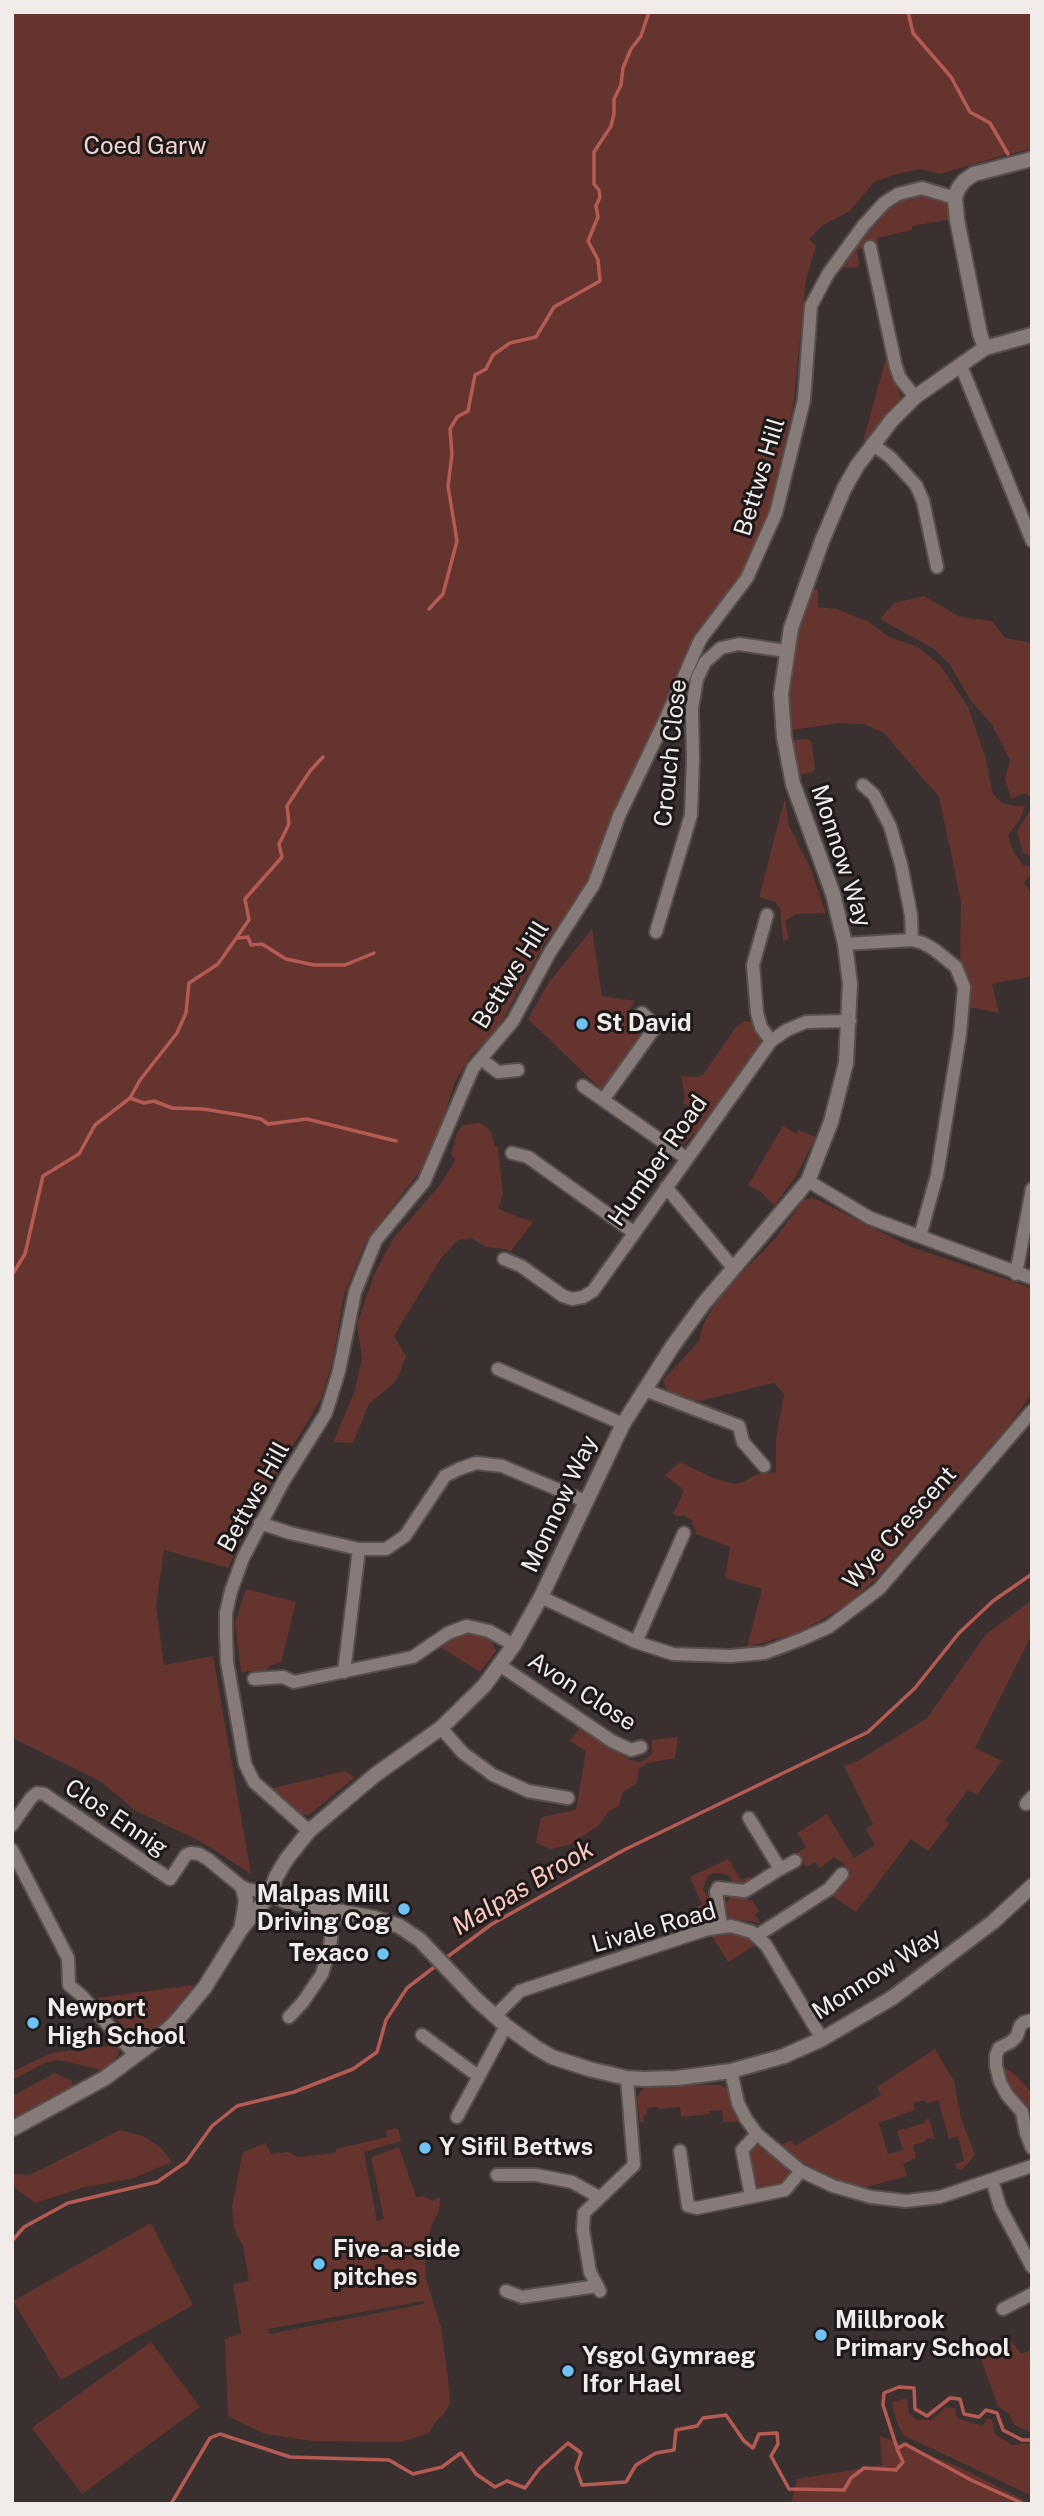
<!DOCTYPE html>
<html>
<head>
<meta charset="utf-8">
<style>
	body { margin:0 }
	#map { position:relative; width:1044px; height:2516px; overflow:hidden; background:#3a302f; font-family:"Public Sans",sans-serif }
	canvas { display:block }
	.frame { position:absolute; inset:0; border:14px solid #f1ebea; pointer-events:none }
</style>
</head>
<body>
<div id="map">
<canvas width="1044" height="2516"></canvas>
<div class="frame"></div>
</div>
<script>
const ctx = document.querySelector('canvas').getContext('2d');
ctx.lineJoin = 'round';
function paint(path, color) {
  ctx.fillStyle = color;
  ctx.fill(path, 'evenodd');
}
function poly(rows) {
  const path = new Path2D();
  for (const r of rows) {
    path.moveTo(r[0], r[1]);
    for (let i = 2; i < r.length; i += 2) path.lineTo(r[i], r[i + 1]);
  }
  return path;
}
function strokePath(path, color, width, dash) {
  ctx.strokeStyle = color;
  ctx.lineWidth = width;
  ctx.lineCap = dash ? 'butt' : 'round';
  ctx.setLineDash(dash || []);
  ctx.stroke(path);
}
function write(font, color, halo, rows, align = 'center') {
  ctx.font = font + ' "Public Sans",sans-serif';
  ctx.lineWidth = 6;
  ctx.setLineDash([]);
  ctx.textBaseline = 'middle';
  ctx.strokeStyle = halo;
  ctx.fillStyle = color;
  for (const [text, x, y, turn = 0] of rows) {
    ctx.save();
    ctx.translate(x, y);
    ctx.rotate((+turn || 0) * Math.PI / 180);
    ctx.textAlign = isNaN(turn) ? turn : align;
    if (halo) ctx.strokeText(text, 0, 0);
    ctx.fillText(text, 0, 0);
    ctx.restore();
  }
}
paint(poly([
	[12,12,1032,14,1032,149,1008,154,940,174,921,169,896,174,874,182,850,211,823,225,809,239,816,246,806,280,793,408,768,515,749,561,734,584,694,634,681,673,610,820,597,859,573,907,546,941,496,1032,472,1054,455,1082,432,1151,424,1166,366,1241,344,1295,332,1364,320,1401,257,1505,228,1568,164,1550,156,1606,164,1665,213,1656,251,1874,200,1841,136,1811,100,1781,12,1738],
	[930,193,944,199,949,204,953,219,912,226,912,230,877,238,878,244,857,250,859,264,857,268,840,267,859,240,886,208,903,196],
	[886,358,901,397,900,401,863,442],
	[818,589,818,607,836,609,869,622,889,637,918,647,941,666,968,707,985,756,993,794,1002,803,1014,806,1025,806,1020,819,1008,835,1013,850,1023,865,1032,867,1032,873,1024,882,1032,895,1032,976,992,984,999,1013,968,1007,968,979,960,963,961,901,939,797,884,733,864,724,839,723,791,730,789,701,799,625,812,590],
	[924,596,960,617,992,621,1005,638,1032,643,1032,798,1025,793,1011,799,1005,779,1010,760,992,725,971,701,950,665,934,649,880,619,894,603],
	[806,739,810,740,812,744,815,768,813,772,801,774,798,770,792,740],
	[785,798,789,826,811,869,826,913,796,914,785,921,789,939,783,941,780,908,775,902,759,897],
	[1032,807,1032,857,1023,853,1017,831],
	[592,929,602,996,635,1001,627,1013,641,1032,628,1056,603,1091,528,1019,549,982],
	[744,1021,750,1022,756,1027,760,1036,761,1046,697,1135,694,1133,685,1144,674,1143,661,1134,669,1124,681,1132,693,1110,683,1103,685,1098,681,1076,697,1077,703,1075,735,1028],
	[479,1123,488,1128,494,1140,494,1146,498,1147,503,1194,498,1209,533,1222,510,1252,506,1249,486,1247,471,1238,458,1240,441,1258,394,1336,406,1356,397,1380,369,1404,353,1443,333,1442,354,1393,362,1359,357,1324,374,1275,393,1239,439,1186,455,1161,451,1154,457,1133,463,1125],
	[783,1126,797,1134,798,1130,816,1137,796,1176,774,1206,761,1192,748,1185],
	[814,1198,911,1247,1032,1288,1032,1393,1010,1424,879,1576,847,1605,798,1633,747,1647,762,1589,725,1578,730,1547,696,1534,692,1521,685,1516,676,1516,673,1514,684,1490,665,1475,680,1462,713,1478,734,1484,746,1481,754,1475,776,1472,776,1438,784,1394,774,1383,699,1401,677,1397,667,1390,663,1380,699,1341,703,1325,720,1295,775,1239,803,1200],
	[246,1589,296,1602,281,1663,271,1665,266,1670,241,1672,235,1622],
	[1032,1600,1032,1634,975,1748,1002,1761,977,1795,968,1790,945,1820,949,1824,928,1851,911,1839,856,1912,831,1895,846,1881,851,1873,843,1863,834,1857,820,1868,815,1862,806,1867,797,1853,806,1847,797,1833,827,1814,854,1858,875,1845,866,1829,873,1824,844,1766,856,1762,927,1718,986,1634],
	[464,1633,478,1633,490,1638,496,1651,480,1672,440,1647],
	[580,1728,630,1760,641,1762,652,1754,652,1740,678,1737,675,1758,647,1763,639,1769,636,1784,623,1792,619,1806,609,1811,598,1826,571,1844,551,1849,536,1843,541,1817,576,1810,586,1751,570,1741],
	[345,1771,355,1777,309,1815,299,1814,269,1789],
	[728,1859,741,1880,749,1876,751,1880,741,1886,735,1886,729,1876,722,1873,713,1873,708,1876,703,1889,713,1906,713,1919,707,1924,688,1930,680,1916,702,1904,690,1877],
	[733,1894,745,1894,749,1901,752,1900,759,1911,755,1914,760,1923,728,1918,725,1904],
	[725,1932,741,1934,757,1944,728,1962,712,1936],
	[194,1985,170,2016,145,2040,136,2039,131,2035,97,1998],
	[117,2045,119,2050,118,2055,106,2071,59,2060,47,2062,12,2080,12,2072,51,2053],
	[935,2049,954,2081,961,2118,975,2155,962,2170,957,2169,955,2164,964,2161,958,2136,949,2139,938,2100,927,2104,925,2100,913,2103,915,2110,879,2123,888,2154,903,2150,897,2131,925,2123,925,2120,929,2119,935,2139,927,2138,924,2142,913,2145,916,2158,903,2164,907,2176,867,2187,852,2186,820,2173,784,2150,782,2144,791,2141,795,2146,881,2095,877,2087],
	[1003,2066,1018,2077,1032,2093,1032,2108,1023,2106,1010,2093],
	[55,2073,72,2081,73,2087,71,2091,12,2120,12,2096],
	[669,2084,719,2085,726,2088,740,2121,723,2122,722,2110,709,2111,709,2114,681,2117,680,2107,659,2109,659,2107,647,2108,647,2114,643,2116,644,2122,640,2122,637,2098,640,2092,645,2087],
	[395,2128,398,2129,401,2141,364,2152,377,2221,384,2219,371,2157,399,2147,416,2197,423,2196,433,2201,440,2197,439,2212,432,2223,425,2252,426,2278,441,2327,448,2378,450,2403,443,2415,437,2420,429,2433,401,2442,312,2441,265,2434,228,2416,225,2339,241,2333,233,2284,249,2281,243,2246,234,2228,232,2207,243,2152,266,2143,271,2154,288,2152,298,2157,336,2153,336,2149,387,2137,386,2131],
	[423,2301,424,2304,269,2334,268,2329],
	[120,2130,143,2136,160,2147,172,2162,131,2179,85,2187,35,2203,15,2188,12,2174,29,2175],
	[757,2145,787,2167,790,2173,780,2187,759,2190,755,2187,748,2159,750,2151],
	[151,2223,193,2305,61,2380,13,2301],
	[1009,2338,1021,2354,1032,2349,1032,2433,1014,2425,1010,2415,998,2406,979,2354],
	[151,2342,200,2407,82,2494,32,2428],
	[907,2398,909,2414,917,2420,932,2420,946,2407,955,2408,957,2418,982,2426,988,2418,992,2420,995,2434,1012,2445,1032,2443,1032,2496,903,2435,896,2420,892,2402],
	[880,2436,957,2466,1032,2504,791,2504,797,2479,882,2465]
]), '#65342f');
strokePath(poly([
	[908,12,913,33,951,77,970,112,990,123,1008,154],
	[429,609,443,594,457,541,448,486,452,454,450,429,457,417,468,411,475,375,486,369,493,355,510,343,536,337,554,307,600,281,598,260,588,241,598,217,596,206,600,197,599,190,594,184,594,152,611,126,614,114,614,99,621,85,623,68,631,49,641,36,649,12],
	[238,938,248,937,251,945,262,944,286,959,314,965,345,965,374,953],
	[130,1098,144,1103,154,1101,172,1108,203,1109,241,1115,261,1119,268,1124,307,1119,396,1141],
	[12,1275,25,1254,43,1176,79,1154,95,1125,130,1098,140,1080,177,1033,186,1013,189,983,218,964,249,920,245,899,282,857,279,844,289,824,287,806,310,771,323,757],
	[443,1960,492,1924,624,1850,868,1732,915,1688,959,1633,993,1601,1032,1574],
	[12,2241,24,2227,68,2203,157,2182,186,2162,212,2126,237,2106,294,2092,353,2069,377,2052,386,2020,407,1988,437,1965],
	[897,2448,883,2405,884,2393,899,2387,914,2388,915,2409,927,2416,950,2398,960,2399,964,2414,979,2417,986,2410,997,2413,1003,2430,1022,2440,1032,2440],
	[171,2504,210,2438,220,2434,290,2457,389,2460,413,2474,442,2467,461,2453,476,2474,495,2487,507,2481,525,2488,539,2469,568,2443,581,2453,576,2468,582,2485,626,2482,636,2465,656,2453,674,2450,676,2430,697,2426,703,2418,726,2415,744,2441,753,2448,759,2434,777,2433,778,2444,771,2456,789,2489,844,2490,851,2478,864,2468,896,2470,903,2462,897,2449,905,2444,971,2480,1024,2504]
]), '#b55b53', 3.5);
const minor = poly([
	[870,247,896,367,900,378,915,397],
	[961,366,1032,541],
	[872,444,890,457,916,485,923,501,937,567],
	[863,785,874,795,890,826,901,864,911,915,912,940],
	[767,915,753,965,757,1013,761,1027,771,1041],
	[656,932,691,815,693,759,692,708,697,679,705,662,721,648,739,644,786,651],
	[845,944,912,940,923,943,935,950,956,967,964,987,960,1034,937,1175,920,1236],
	[481,1059,498,1072,518,1070],
	[583,1086,686,1158],
	[603,1100,656,1026,642,1013],
	[512,1153,528,1157,633,1232],
	[808,1181,870,1218,1032,1278],
	[666,1187,734,1269],
	[504,1259,521,1266,563,1296,572,1299,583,1297,593,1291,771,1041,787,1030,806,1022,850,1021],
	[1016,1274,1032,1189],
	[498,1369,623,1424],
	[645,1390,739,1426,743,1442,764,1466],
	[260,1523,290,1533,359,1549,386,1549,405,1536,445,1476,459,1469,476,1463,502,1466,585,1501],
	[541,1597,636,1642,673,1654,730,1656,765,1653,802,1639,829,1627,879,1589,1032,1411],
	[636,1642,684,1533],
	[501,1666,612,1741,631,1750,641,1747],
	[344,1672,359,1549],
	[254,1679,283,1677,294,1682,413,1657,448,1633,467,1626,489,1631,514,1645],
	[441,1728,463,1753,493,1775,528,1791,568,1798],
	[1026,1804,1032,1797],
	[12,1825,31,1798,37,1793,44,1794,170,1879,186,1855,190,1853,199,1854,209,1860,243,1888,270,1894],
	[309,1831,254,1782,245,1764,227,1662,226,1633,226,1613,231,1591,243,1558,283,1482,326,1413,339,1371,355,1292,376,1240,424,1182,473,1068,513,1021,549,954,594,884,619,816,666,718,700,640,747,578,776,513,804,400,811,306,828,274,863,226,884,203,898,194,922,188,955,198],
	[12,1850,68,1958,69,1985,82,1996,136,2056],
	[780,1869,795,1861],
	[721,1926,716,1892,718,1888,745,1891,780,1869,749,1818],
	[758,1935,829,1889,842,1874],
	[495,2016,520,1991,708,1929,731,1926,752,1932,766,1945,822,2039],
	[289,2017,303,2002,322,1974,330,1947,334,1912],
	[1032,2020,1024,2022,1020,2026,1017,2036,1011,2042,999,2048,996,2055,996,2066,1000,2082,1007,2095,1022,2112,1026,2133,1032,2148],
	[422,2035,478,2076],
	[731,2071,738,2103,746,2119,757,2134,801,2171,833,2186,871,2197,906,2201,940,2197,1032,2166],
	[457,2117,506,2026],
	[680,2151,688,2206,697,2208,785,2190,801,2171],
	[497,2175,536,2175,572,2182,599,2197],
	[992,2180,1000,2207,1032,2267],
	[751,2196,742,2150,757,2134],
	[506,2291,522,2297,597,2286],
	[600,2291,590,2272,583,2230,584,2213,634,2165,627,2078],
	[1003,2309,1032,2294]
]);
const tertiary = poly([
	[985,348,980,334,957,220,955,198,958,189,964,181,974,174,1032,159],
	[270,1894,288,1902,374,1918,399,1926,420,1940,477,2000,506,2026,535,2047,552,2057,589,2069,627,2078,644,2079,677,2078,731,2071,784,2056,822,2039,892,1998,993,1922,1032,1886],
	[242,1924,246,1901,243,1888],
	[12,2129,105,2078,155,2041,176,2022,205,1987,241,1929,270,1894,276,1877,286,1860,309,1831,375,1775,441,1728,484,1686,514,1645,541,1597,623,1424,672,1347,704,1303,808,1181,831,1122,846,1063,850,984,845,944,833,894,793,784,784,737,781,694,791,628,822,541,844,489,857,466,892,420,915,397,985,348,1032,335]
]);
strokePath(minor, '#574f4e', 16);
strokePath(tertiary, '#574f4e', 18);
strokePath(minor, '#867b79', 12);
strokePath(tertiary, '#867b79', 14);
for (const [x, y, r, color] of [
	[582,1024,7,"#6fc2f4"],
	[404,1909,7,"#6fc2f4"],
	[383,1954,7,"#6fc2f4"],
	[33,2023,7,"#6fc2f4"],
	[425,2148,7,"#6fc2f4"],
	[319,2264,7,"#6fc2f4"],
	[821,2335,7,"#6fc2f4"],
	[568,2371,7,"#6fc2f4"]
]) {
  const dot = new Path2D();
  dot.arc(x, y, r, 0, 2 * Math.PI);
  ctx.fillStyle = color;
  ctx.fill(dot);
  strokePath(dot, '#1e1919', 2.5);
}
write('24px', '#f0d6d2', '#1e1919', [
	["Coed Garw",145,147]
]);
write('24px', '#f1ebea', '#1e1919', [
	["Bettws Hill",760,477,-73],
	["Crouch Close",671,753,-84],
	["Monnow Way",841,856,72],
	["Bettws Hill",511,975,-58],
	["Humber Road",658,1161,-55],
	["Bettws Hill",254,1497,-61],
	["Monnow Way",560,1504,-65],
	["Wye Crescent",900,1528,-48],
	["Avon Close",582,1692,33],
	["Clos Ennig",116,1818,34],
	["Livale Road",654,1928,-16],
	["Monnow Way",877,1974,-33]
]);
write('bold 24px', '#f1ebea', '#1e1919', [
	["St David",596,1024],
	["Malpas Mill",390,1895,"right"],
	["Driving Cog",390,1923,"right"],
	["Texaco",369,1954,"right"],
	["Newport",47,2009],
	["High School",47,2037],
	["Y Sifil Bettws",439,2148],
	["Five-a-side",333,2250],
	["pitches",333,2278],
	["Millbrook",835,2321],
	["Primary School",835,2349],
	["Ysgol Gymraeg",582,2357],
	["Ifor Hael",582,2385]
], 'left');
write('italic 26px', '#fac7c1', '#1e1919', [
	["Malpas Brook",523,1888,-31]
]);
</script>
</body>
</html>
